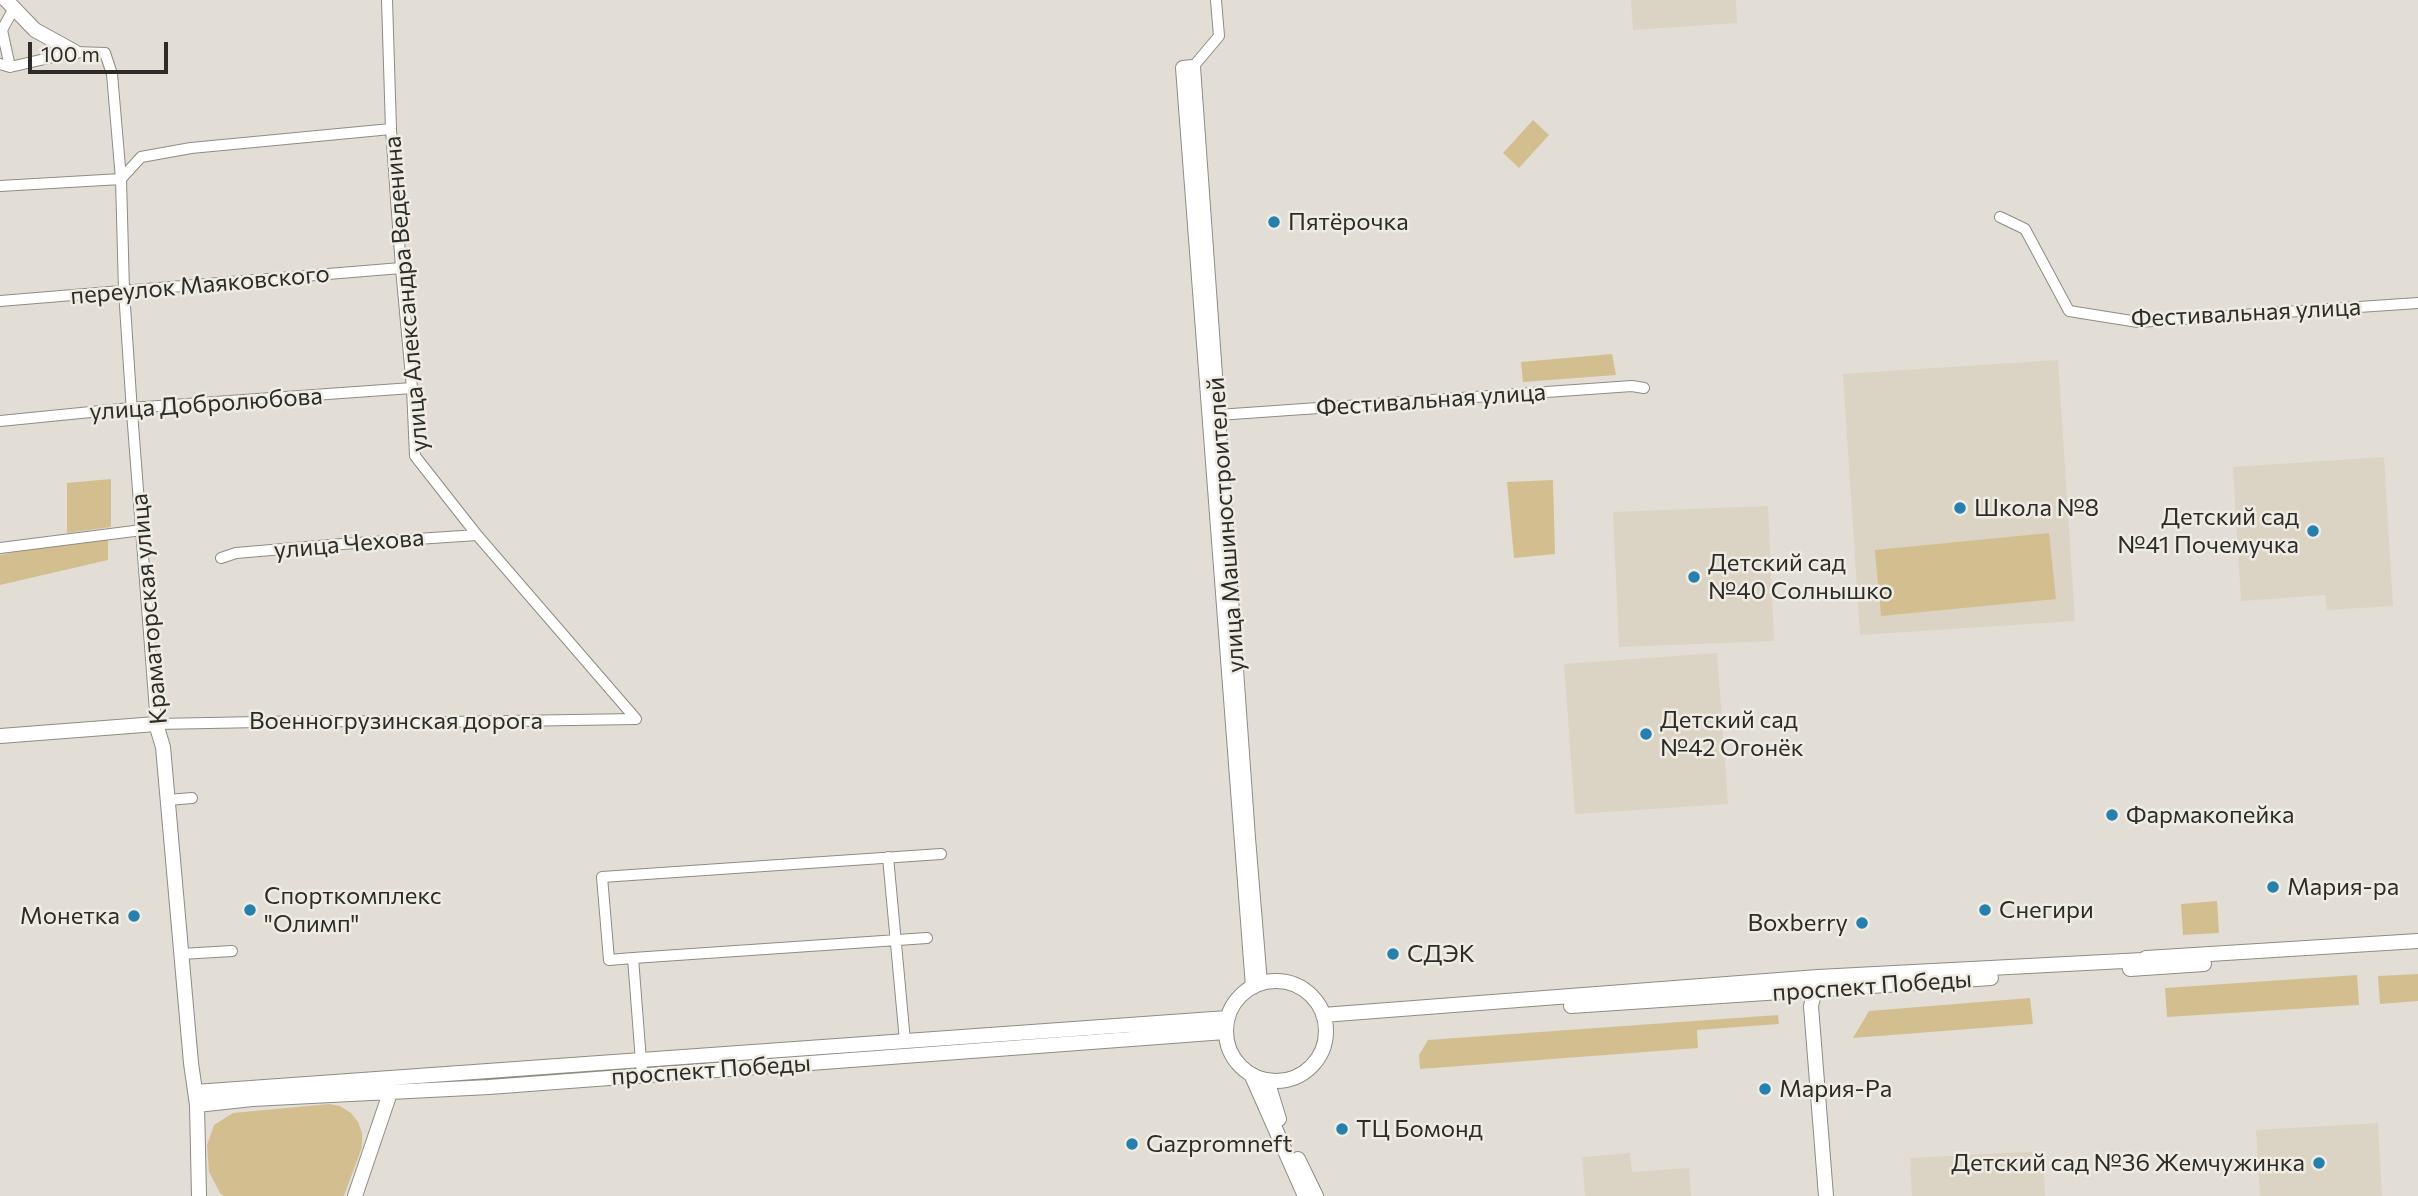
<!DOCTYPE html>
<html>
<head>
<meta charset="utf-8">
<style>
	body { margin:0 }
	#map { position:relative; width:2418px; height:1196px; overflow:hidden; background:#e2ded6; font-family:Commissioner,sans-serif }
	canvas { display:block }
	.scale { position:absolute; left:28px; top:42px; width:140px; height:32px; box-sizing:border-box; border:4px solid #2d2c29; border-top:0; padding-left:9px; font-size:21px; line-height:24px; white-space:nowrap; color:#2d2c29; -webkit-text-stroke:5px #efece3; paint-order:stroke }
</style>
</head>
<body>
<div id="map">
<canvas width="2418" height="1196"></canvas>
<div class="scale">100 m</div>
</div>
<script>
const ctx = document.querySelector('canvas').getContext('2d');
ctx.lineJoin = 'round';
function paint(path, color) {
  ctx.fillStyle = color;
  ctx.fill(path, 'evenodd');
}
function poly(rows) {
  const path = new Path2D();
  for (const r of rows) {
    if (r.length === 3) {
      path.moveTo(r[0] + r[2], r[1]);
      path.arc(r[0], r[1], r[2], 0, 2 * Math.PI);
      continue;
    }
    path.moveTo(r[0], r[1]);
    for (let i = 2; i < r.length; i += 2) path.lineTo(r[i], r[i + 1]);
  }
  return path;
}
function strokePath(path, color, width, dash) {
  ctx.strokeStyle = color;
  ctx.lineWidth = width;
  ctx.lineCap = dash ? 'butt' : 'round';
  ctx.setLineDash(dash || []);
  ctx.stroke(path);
}
function write(font, color, halo, rows, align = 'center') {
  ctx.font = font + ' Commissioner,sans-serif';
  ctx.lineWidth = 5;
  ctx.setLineDash([]);
  ctx.textBaseline = 'middle';
  ctx.strokeStyle = halo;
  ctx.fillStyle = color;
  for (const [text, x, y, turn = 0] of rows) {
    ctx.save();
    ctx.translate(x, y);
    ctx.rotate((+turn || 0) * Math.PI / 180);
    ctx.textAlign = isNaN(turn) ? turn : align;
    if (halo) ctx.strokeText(text, 0, 0);
    ctx.fillText(text, 0, 0);
    ctx.restore();
  }
}
paint(poly([
	[1631,0,1736,0,1737,23,1633,30],
	[2058,360,2075,621,1860,635,1843,374],
	[2384,457,2393,606,2327,610,2325,595,2241,601,2233,467],
	[1768,506,1774,641,1619,647,1613,512],
	[1717,653,1728,804,1575,814,1564,664],
	[2378,1123,2382,1196,2260,1196,2256,1130],
	[2043,1151,2045,1196,1912,1196,1910,1158],
	[1630,1153,1632,1172,1689,1168,1691,1196,1585,1196,1582,1157]
]), '#dbd4c4');
paint(poly([
	[1533,120,1549,135,1519,168,1503,153],
	[1612,354,1616,375,1523,382,1521,362],
	[111,479,111,527,67,533,67,483],
	[1553,480,1555,554,1514,558,1507,482],
	[108,533,108,560,0,585,0,555],
	[2049,533,2056,599,1881,616,1875,550],
	[2217,901,2219,933,2183,935,2181,904],
	[2418,974,2418,1001,2380,1004,2378,976],
	[2357,975,2359,1005,2167,1017,2165,988],
	[2030,998,2033,1024,1853,1038,1869,1011],
	[1778,1015,1779,1024,1697,1030,1698,1048,1420,1069,1419,1055,1428,1040],
	[329,1104,340,1106,351,1113,358,1122,362,1133,362,1147,344,1196,224,1196,220,1193,209,1172,207,1145,214,1125,233,1113]
]), '#d3be90');
const street = poly([
	[387,0,391,129,401,268,412,388,415,456,477,535,636,719],
	[0,64,10,67,2,30,14,8],
	[10,67,75,52,105,53,112,74,121,179,124,291,132,412,156,724,313,721,447,722,636,719],
	[1193,67,1219,36,1216,0],
	[0,186,121,179,141,157,191,148,391,129],
	[2000,217,2025,229,2069,311,2138,322,2418,303],
	[0,301,401,268],
	[1218,415,1632,386,1644,388],
	[0,421,131,408,412,388],
	[0,548,142,530],
	[221,558,236,553,342,544,477,535],
	[168,800,192,798],
	[888,857,905,1041],
	[181,954,232,951],
	[633,958,927,938],
	[642,1074,633,958,609,960,602,877,941,854]
]);
const secondary = poly([
	[6,0,35,30,75,52],
	[0,736,156,724,163,747,191,1063,197,1105,199,1196],
	[2130,969,2204,964],
	[1276,1031,50],
	[1253,987,1183,68,1193,67,1248,838,1260,983],
	[1815,989,1811,1006,1826,1196],
	[1571,1006,1991,978],
	[1323,1015,1818,977,2143,960,2146,958,2418,941],
	[1251,1074,1305,1196],
	[1267,1080,1279,1119],
	[195,1092,1227,1018],
	[197,1105,252,1099,489,1087,1225,1032],
	[1298,1159,1316,1196],
	[355,1196,390,1093,388,1084]
]);
strokePath(street, '#8f8c84', 12);
strokePath(secondary, '#8f8c84', 16);
strokePath(street, '#fff', 10);
strokePath(secondary, '#fff', 14);
for (const [x, y, r, color] of [
	[1274,222,7,"#277fae"],
	[1960,508,7,"#277fae"],
	[2313,531,7,"#277fae"],
	[1694,577,7,"#277fae"],
	[1646,734,7,"#277fae"],
	[2112,815,7,"#277fae"],
	[2273,887,7,"#277fae"],
	[250,910,7,"#277fae"],
	[1985,910,7,"#277fae"],
	[134,916,7,"#277fae"],
	[1862,923,7,"#277fae"],
	[1393,954,7,"#277fae"],
	[1765,1089,7,"#277fae"],
	[1342,1129,7,"#277fae"],
	[1132,1144,7,"#277fae"],
	[2319,1163,7,"#277fae"]
]) {
  const dot = new Path2D();
  dot.arc(x, y, r, 0, 2 * Math.PI);
  ctx.fillStyle = color;
  ctx.fill(dot);
  strokePath(dot, '#efece3', 2.5);
}
write('24px', '#2d2c29', '#efece3', [
	["Пятёрочка",1288,222],
	["Школа №8",1974,508],
	["Детский сад",2299,517,"right"],
	["№41 Почемучка",2299,545,"right"],
	["Детский сад",1708,563],
	["№40 Солнышко",1708,591],
	["Детский сад",1660,720],
	["№42 Огонёк",1660,748],
	["Фармакопейка",2126,815],
	["Мария-ра",2287,887],
	["Спорткомплекс",264,896],
	["\"Олимп\"",264,924],
	["Снегири",1999,910],
	["Монетка",120,916,"right"],
	["Boxberry",1848,923,"right"],
	["СДЭК",1407,954],
	["Мария-Ра",1779,1089],
	["ТЦ Бомонд",1356,1129],
	["Gazpromneft",1146,1144],
	["Детский сад №36 Жемчужинка",2305,1163,"right"]
], 'left');
write('24px', '#2d2c29', '#efece3', [
	["переулок Маяковского",200,285,-5],
	["улица Александра Веденина",406,294,-95],
	["Фестивальная улица",2246,313,-3],
	["Фестивальная улица",1431,400,-4],
	["улица Добролюбова",206,404,-4],
	["улица Машиностроителей",1226,525,-94],
	["улица Чехова",349,544,-5],
	["Краматорская улица",149,609,-95],
	["Военногрузинская дорога",396,721],
	["проспект Победы",1872,986,-4],
	["проспект Победы",711,1070,-4]
]);
</script>
</body>
</html>
